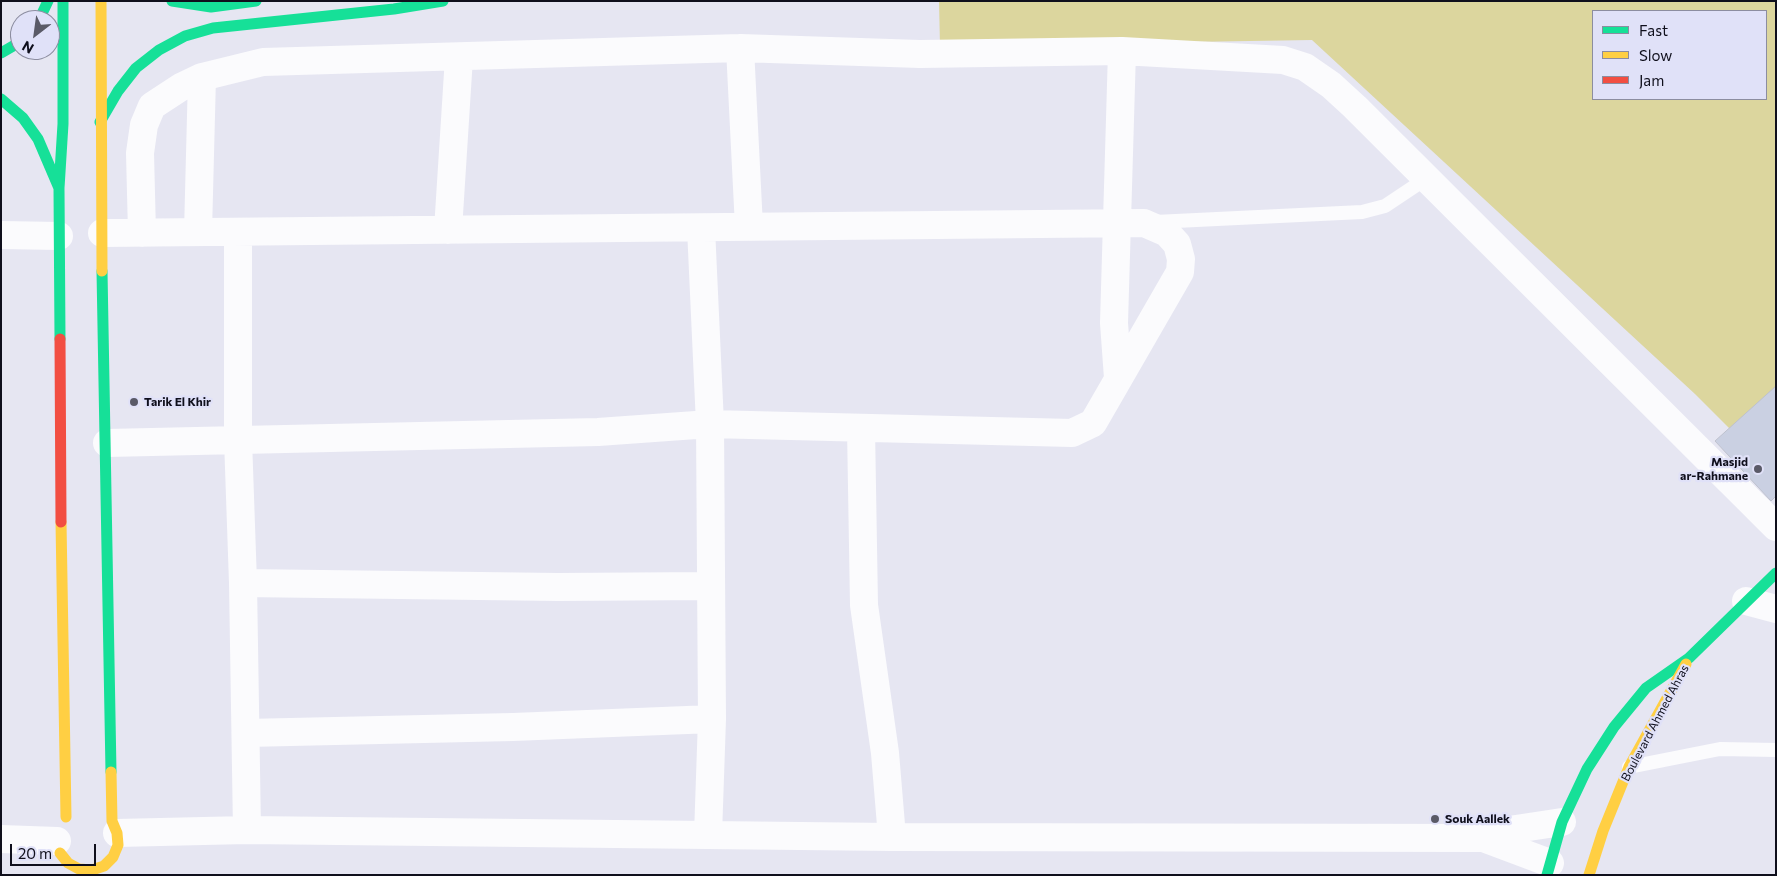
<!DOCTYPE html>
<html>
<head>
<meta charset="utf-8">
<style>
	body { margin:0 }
	#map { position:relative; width:1777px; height:876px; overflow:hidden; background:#e6e6f2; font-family:Commissioner,sans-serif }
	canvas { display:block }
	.frame { position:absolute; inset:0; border:2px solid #0f0f1c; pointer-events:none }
	.legend { position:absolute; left:1592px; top:10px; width:175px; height:90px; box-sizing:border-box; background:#e0e1f8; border:1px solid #8c8da0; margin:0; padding:6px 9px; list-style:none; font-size:15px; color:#0f0f1c }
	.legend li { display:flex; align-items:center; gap:10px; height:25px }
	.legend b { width:25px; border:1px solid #8c8da0 }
	.north { position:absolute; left:10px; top:10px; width:50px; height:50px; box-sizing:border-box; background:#e0e1f8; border:1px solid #8c8da0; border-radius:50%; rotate:210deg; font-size:14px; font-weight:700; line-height:20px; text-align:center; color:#0f0f1c }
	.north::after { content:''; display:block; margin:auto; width:18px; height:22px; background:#5a5a67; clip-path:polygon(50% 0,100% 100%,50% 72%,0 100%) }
	.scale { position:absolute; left:10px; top:844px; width:86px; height:22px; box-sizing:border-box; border:2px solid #0f0f1c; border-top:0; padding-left:6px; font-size:15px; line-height:18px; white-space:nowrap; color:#0f0f1c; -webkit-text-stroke:4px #e0e1f8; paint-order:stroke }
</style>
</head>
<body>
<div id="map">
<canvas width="1777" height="876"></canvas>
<div class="frame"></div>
<ul class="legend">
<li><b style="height:6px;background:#16e098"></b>Fast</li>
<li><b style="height:6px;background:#ffcf43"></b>Slow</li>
<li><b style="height:6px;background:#f24e42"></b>Jam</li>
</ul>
<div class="north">N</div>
<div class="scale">20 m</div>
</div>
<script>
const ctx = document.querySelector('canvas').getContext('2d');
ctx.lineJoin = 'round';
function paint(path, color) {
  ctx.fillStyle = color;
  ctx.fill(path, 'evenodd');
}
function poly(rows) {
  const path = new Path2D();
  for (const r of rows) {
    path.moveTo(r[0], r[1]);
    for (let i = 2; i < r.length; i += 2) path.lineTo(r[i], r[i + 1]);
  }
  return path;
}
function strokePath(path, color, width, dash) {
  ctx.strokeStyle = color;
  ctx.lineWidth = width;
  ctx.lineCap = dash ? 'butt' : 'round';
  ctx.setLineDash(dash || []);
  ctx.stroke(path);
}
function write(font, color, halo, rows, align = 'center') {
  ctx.font = font + ' Commissioner,sans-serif';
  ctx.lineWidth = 4.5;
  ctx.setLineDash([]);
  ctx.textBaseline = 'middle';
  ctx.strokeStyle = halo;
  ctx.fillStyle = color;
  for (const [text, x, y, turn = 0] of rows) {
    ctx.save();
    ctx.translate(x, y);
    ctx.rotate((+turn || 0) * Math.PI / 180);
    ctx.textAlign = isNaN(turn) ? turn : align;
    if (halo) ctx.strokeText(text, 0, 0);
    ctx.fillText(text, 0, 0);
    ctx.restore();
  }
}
paint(poly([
	[939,1,1776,1,1776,475,1695,394,1312,40,940,46],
	[1593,11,1766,11,1766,99,1593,99]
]), '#dcd69e');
const building = poly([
	[1776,386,1776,496,1771,501,1715,441,1776,386]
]);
paint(building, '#cad0e2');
strokePath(building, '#bec1cd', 1);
strokePath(poly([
	[1155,222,1362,212,1385,206,1427,178],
	[1629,767,1720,749,1776,750]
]), '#fbfbfd', 14);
strokePath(poly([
	[740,48,749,227],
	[701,228,710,424,712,719,708,835],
	[448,230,459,57],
	[198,232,202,77],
	[238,232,238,439,243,583,247,830],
	[102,233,1144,223,1167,233,1177,244,1181,259,1180,272,1093,423,1072,433,710,424,598,432,107,443],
	[142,233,140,153,144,125,152,106,181,87,202,77,263,62,740,48,920,54,1122,51,1283,60,1305,67,1331,85,1355,107,1776,527],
	[1,235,59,236],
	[1118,378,1114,323,1122,51],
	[861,428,864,605,885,753,892,837],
	[243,583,558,587,710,586],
	[1746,601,1776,609],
	[246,733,513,727,712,719],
	[117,833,247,830,892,837,1483,838,1509,830,1562,822],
	[1483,838,1550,863],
	[1,839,57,841]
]), '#fbfbfd', 28);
strokePath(poly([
	[172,1,211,7,256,1],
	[39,20,48,1],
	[1,53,20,42],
	[1,99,23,118,38,139,59,188],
	[100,122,118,91,136,68,159,50,185,36,213,28,394,9,443,1],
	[102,271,111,772],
	[60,339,59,188,63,124,63,1],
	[1547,875,1562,822,1587,769,1614,727,1646,688,1689,658,1776,573]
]), '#16e098', 11);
strokePath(poly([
	[101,1,102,271],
	[61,522,66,817],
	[60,853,68,863,79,869,92,870,104,866,113,857,118,845,117,833,112,821,111,772],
	[1589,875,1603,831,1629,767,1686,664]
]), '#ffcf43', 11);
strokePath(poly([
	[60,339,61,522]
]), '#f24e42', 11);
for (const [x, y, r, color] of [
	[134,402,5,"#5a5a67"],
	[1758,469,5,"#5a5a67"],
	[1435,819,5,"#5a5a67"]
]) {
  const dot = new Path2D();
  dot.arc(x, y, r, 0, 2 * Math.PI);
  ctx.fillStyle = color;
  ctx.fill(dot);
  strokePath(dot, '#e0e1f8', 2);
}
write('bold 12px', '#0f0f1c', '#e0e1f8', [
	["Tarik El Khir",144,402],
	["Masjid",1748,462,"right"],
	["ar-Rahmane",1748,476,"right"],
	["Souk Aallek",1445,819]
], 'left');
write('12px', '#0f0f1c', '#e0e1f8', [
	["Boulevard Ahmed Ahras",1655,723,-62]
]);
</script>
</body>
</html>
